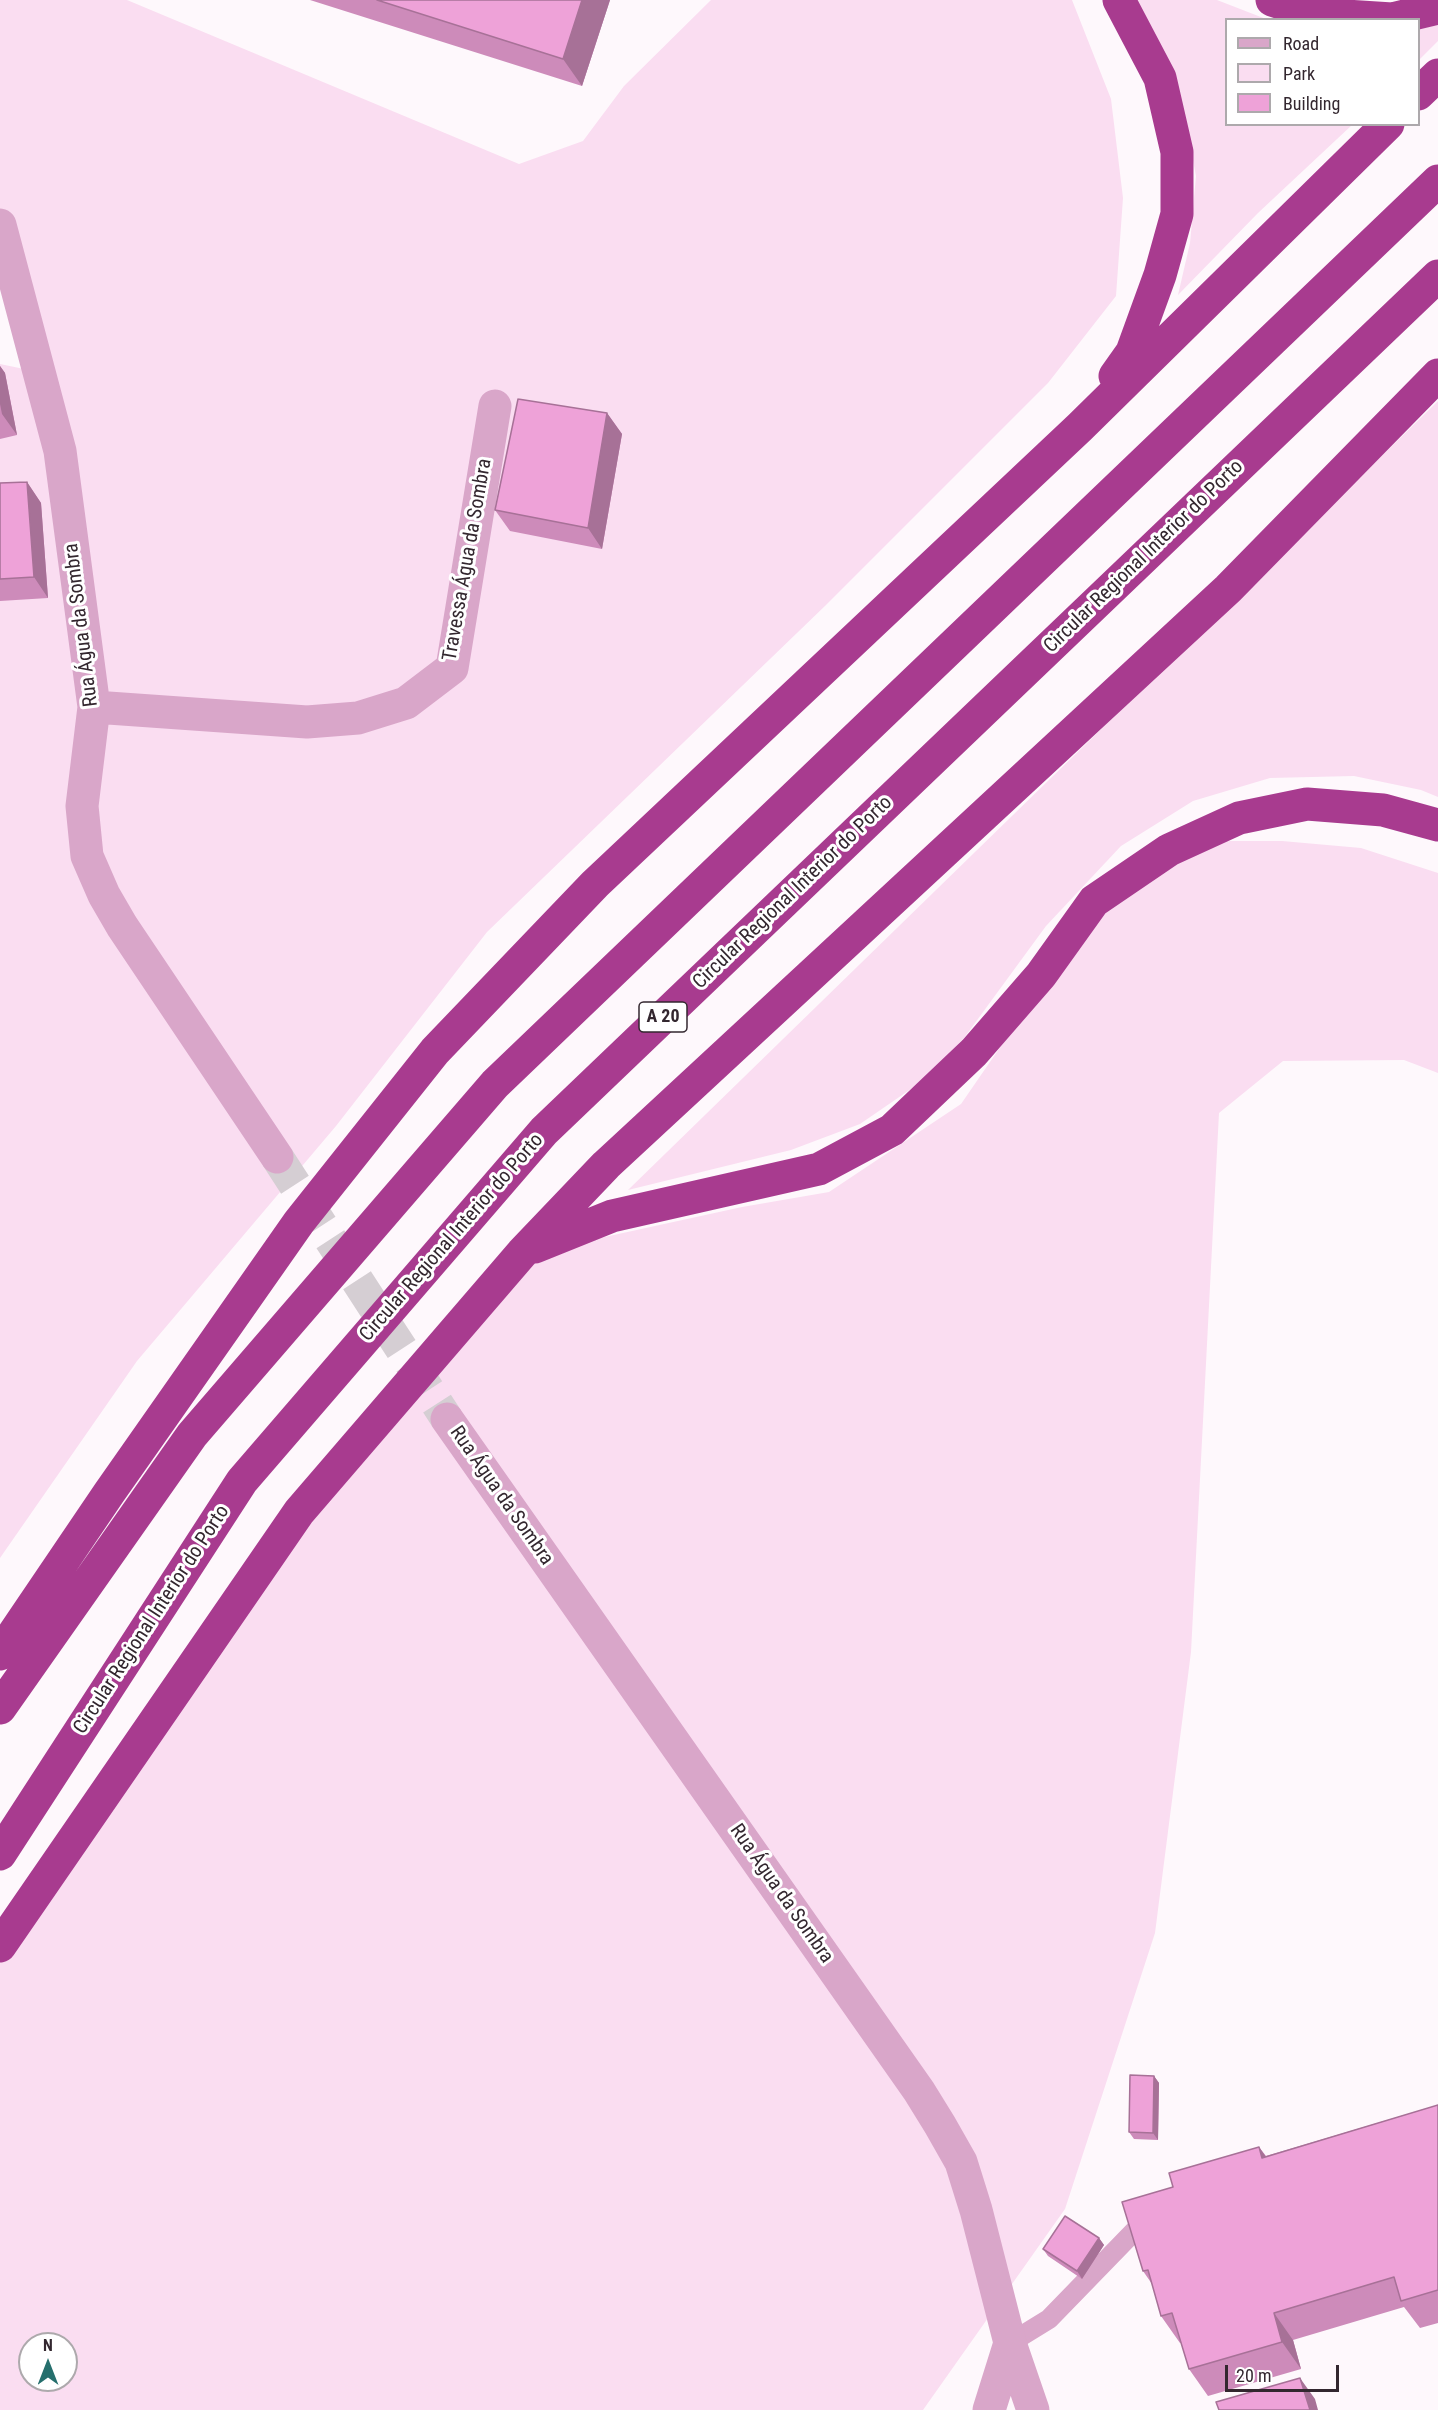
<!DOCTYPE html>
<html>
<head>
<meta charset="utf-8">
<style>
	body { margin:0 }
	#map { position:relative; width:1438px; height:2410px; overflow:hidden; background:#fef8fc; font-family:"Roboto Condensed",sans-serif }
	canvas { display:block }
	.legend { position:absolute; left:1225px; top:18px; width:195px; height:108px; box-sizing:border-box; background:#fff; border:2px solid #ada9ac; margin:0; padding:8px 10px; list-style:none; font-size:18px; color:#33272f }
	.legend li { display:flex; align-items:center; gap:12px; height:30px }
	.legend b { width:30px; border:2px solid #ada9ac }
	.north { position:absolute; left:18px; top:2332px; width:60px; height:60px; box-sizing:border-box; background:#fff; border:2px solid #ada9ac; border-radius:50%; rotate:0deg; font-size:16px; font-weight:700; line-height:24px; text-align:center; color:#33272f }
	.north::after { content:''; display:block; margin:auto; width:21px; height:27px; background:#256f6d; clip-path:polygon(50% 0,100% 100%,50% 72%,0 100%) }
	.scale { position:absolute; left:1225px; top:2365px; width:114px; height:27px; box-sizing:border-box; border:3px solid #33272f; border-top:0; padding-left:8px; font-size:18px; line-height:21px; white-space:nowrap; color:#33272f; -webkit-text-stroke:4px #fff; paint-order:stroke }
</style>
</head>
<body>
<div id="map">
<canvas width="1438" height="2410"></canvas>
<ul class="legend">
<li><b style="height:8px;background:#d9a6c9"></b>Road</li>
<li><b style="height:16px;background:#faddf1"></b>Park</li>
<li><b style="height:16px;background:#eea2d8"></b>Building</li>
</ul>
<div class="north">N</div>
<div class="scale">20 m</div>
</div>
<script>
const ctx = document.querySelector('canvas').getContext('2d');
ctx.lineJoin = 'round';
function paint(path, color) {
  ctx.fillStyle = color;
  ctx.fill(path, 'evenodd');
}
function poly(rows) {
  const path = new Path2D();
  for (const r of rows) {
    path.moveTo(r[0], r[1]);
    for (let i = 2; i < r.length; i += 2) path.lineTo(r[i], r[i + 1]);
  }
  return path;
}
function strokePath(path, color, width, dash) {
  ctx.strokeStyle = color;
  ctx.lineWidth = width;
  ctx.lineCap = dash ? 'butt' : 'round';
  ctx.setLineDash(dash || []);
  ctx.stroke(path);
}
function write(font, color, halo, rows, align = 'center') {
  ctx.font = font + ' "Roboto Condensed",sans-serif';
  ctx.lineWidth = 6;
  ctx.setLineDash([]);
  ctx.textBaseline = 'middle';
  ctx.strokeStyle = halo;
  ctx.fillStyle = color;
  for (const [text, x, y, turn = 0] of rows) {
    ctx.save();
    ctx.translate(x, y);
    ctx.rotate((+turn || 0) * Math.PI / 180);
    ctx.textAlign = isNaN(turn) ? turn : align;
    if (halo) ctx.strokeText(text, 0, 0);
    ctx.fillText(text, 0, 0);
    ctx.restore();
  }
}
paint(poly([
	[0,0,127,0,519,164,583,141,624,86,711,0,1072,0,1111,99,1123,198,1116,296,1048,383,826,605,487,932,336,1126,137,1361,0,1558,0,364,29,370,0,250],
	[1134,0,1217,0,1266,19,1226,20,1226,124,1352,125,1258,213,1178,295,1190,243,1196,176,1184,114],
	[1438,25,1438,41,1419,60,1418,29],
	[1438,401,1438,797,1421,790,1354,776,1270,778,1193,801,1121,846,1046,926,964,1038,924,1080,860,1124,791,1150,628,1190],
	[1221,841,1282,841,1361,848,1438,873,1438,1073,1404,1060,1283,1061,1219,1113,1191,1652,1155,1933,1065,2209,923,2410,0,2410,0,1951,300,1527,545,1250,742,1207,829,1192,961,1104,1074,940,1142,876],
	[30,2344,66,2344,66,2380,30,2380]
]), '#faddf1');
strokePath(poly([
	[277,1157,447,1419]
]), '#d5ced3', 33, [33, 16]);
strokePath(poly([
	[1010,2343,1049,2319,1149,2216]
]), '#d9a6c9', 20);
strokePath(poly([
	[0,225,60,451,94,707,82,806,87,856,104,895,122,926,277,1157],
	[94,707,307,722,358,718,406,703,452,668,495,406],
	[447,1419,919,2091,940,2125,961,2162,976,2210,1010,2343,1033,2410],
	[989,2410,1010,2343]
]), '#d9a6c9', 33);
strokePath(poly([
	[1272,0,1315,14,1392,19,1438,8],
	[1418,94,1438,75],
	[1115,376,1132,352,1160,275,1177,214,1177,152,1160,78,1119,0],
	[535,1247,612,1216,819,1169,892,1130,974,1052,1041,975,1094,901,1169,850,1239,818,1307,804,1383,810,1438,825],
	[0,1654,109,1493,299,1222,435,1051,595,884,1080,427,1388,124],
	[0,1708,192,1435,495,1084,1438,181],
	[0,1854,242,1481,544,1131,1438,276],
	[0,1946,299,1512,522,1253,606,1165,1228,589,1438,375]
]), '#a83b8f', 33);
paint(poly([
	[310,0,610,0,582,86],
	[0,366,5,373,17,435,0,439],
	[607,413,622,434,602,549,510,531,495,510],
	[27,482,41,503,48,598,0,601,0,483],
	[1154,2076,1159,2083,1158,2140,1134,2139,1129,2132],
	[1438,2105,1438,2323,1420,2328,1404,2307,1293,2340,1301,2369,1208,2396,1189,2369,1181,2343,1180,2343,1161,2316,1152,2284,1143,2271,1173,2187,1259,2147,1266,2156],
	[1099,2238,1104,2245,1082,2279,1048,2256,1043,2249]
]), '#cd8bba');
paint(poly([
	[582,0,610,0,582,86,563,59],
	[0,366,5,373,17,435,2,414,0,404],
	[607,413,622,434,602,549,588,528],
	[27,482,41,503,48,598,34,577],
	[1154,2076,1159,2083,1158,2140,1153,2133],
	[1259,2147,1278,2174,1262,2158],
	[1099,2238,1104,2245,1082,2279,1077,2271],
	[1274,2313,1293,2340,1301,2369,1282,2342],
	[1300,2378,1315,2399,1318,2410,1310,2410]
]), '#a77197');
const building = poly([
	[377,0,582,0,563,59,377,0],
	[518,399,607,413,588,528,495,510,518,399],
	[27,482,34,577,0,579,0,483,27,482],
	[1130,2075,1154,2076,1153,2133,1129,2132,1130,2075],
	[1438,2105,1438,2290,1401,2301,1394,2277,1274,2313,1282,2342,1189,2369,1172,2313,1161,2316,1148,2270,1143,2271,1122,2202,1173,2187,1169,2173,1259,2147,1262,2158,1438,2105],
	[1065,2216,1099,2238,1077,2271,1043,2249,1065,2216],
	[1300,2378,1310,2410,1219,2410,1216,2402,1300,2378]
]);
paint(building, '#eea2d8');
strokePath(building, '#a77197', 1.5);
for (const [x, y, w] of [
	[663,1017,48]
]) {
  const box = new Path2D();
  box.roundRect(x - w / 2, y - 15, w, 30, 4.5);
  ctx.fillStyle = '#fff';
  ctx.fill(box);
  strokePath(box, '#33272f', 1.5);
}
write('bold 18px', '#33272f', null, [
	["A 20",663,1017]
]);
write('20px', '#33272f', '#fff', [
	["Circular Regional Interior do Porto",1144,557,-44],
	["Travessa Água da Sombra",468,560,-80],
	["Rua Água da Sombra",82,625,-97],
	["Circular Regional Interior do Porto",793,893,-44],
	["Circular Regional Interior do Porto",452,1238,-49],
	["Rua Água da Sombra",501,1496,55],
	["Circular Regional Interior do Porto",152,1620,-57],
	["Rua Água da Sombra",781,1894,55]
]);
</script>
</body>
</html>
